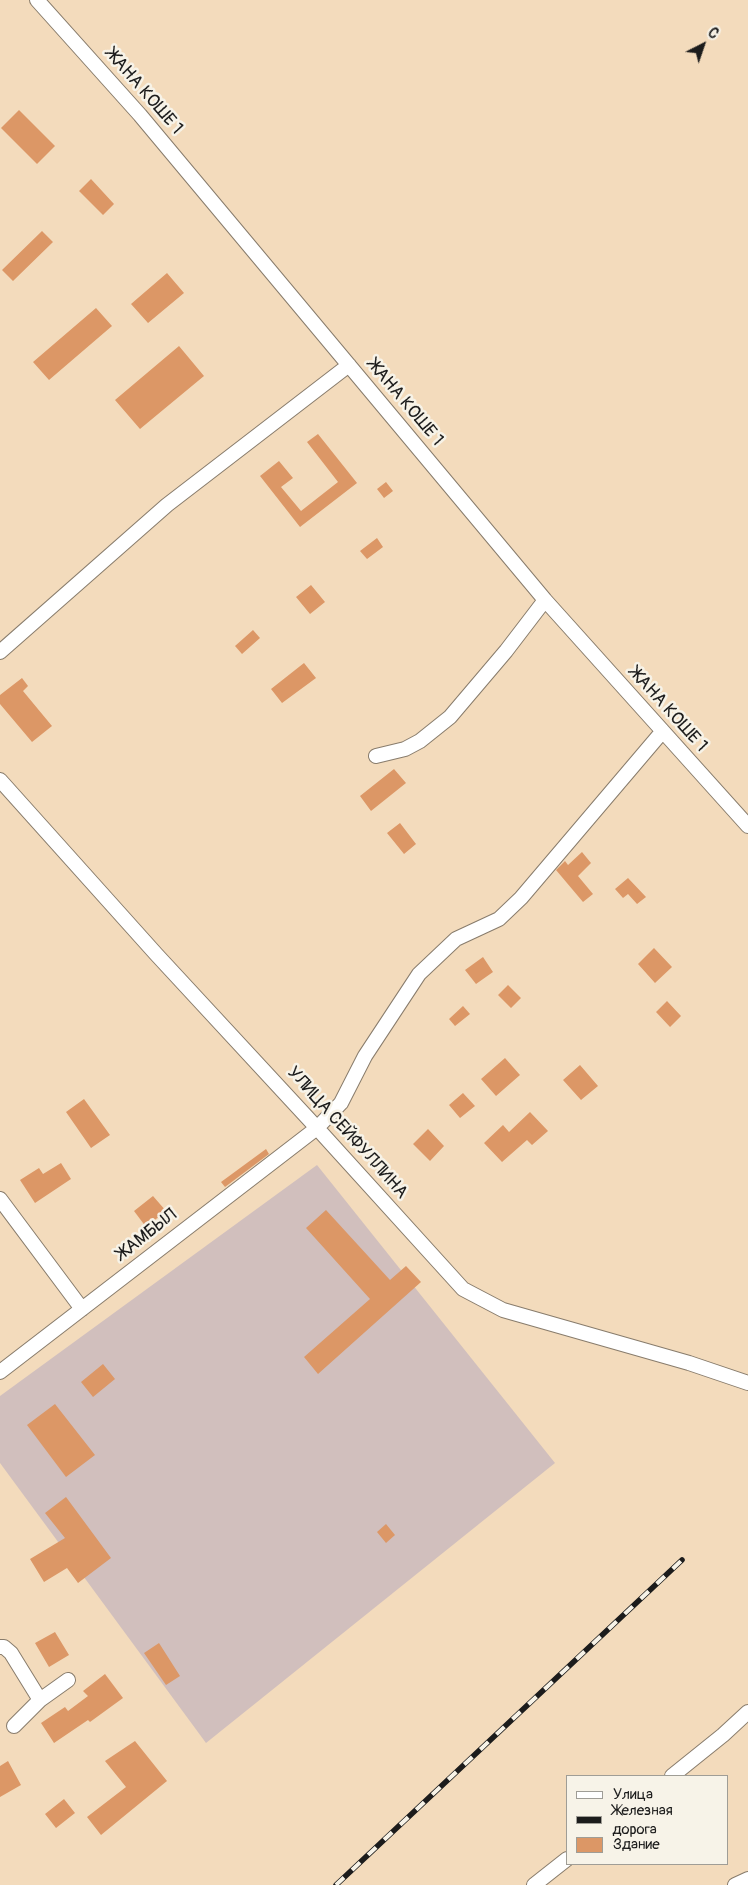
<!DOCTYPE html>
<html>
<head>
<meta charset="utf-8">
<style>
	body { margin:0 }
	#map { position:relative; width:748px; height:1885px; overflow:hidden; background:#f3dbbc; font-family:Pangolin,sans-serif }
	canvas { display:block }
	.legend { position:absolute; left:566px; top:1775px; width:162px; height:90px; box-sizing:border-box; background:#f7f3e8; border:1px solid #9f9d96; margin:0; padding:6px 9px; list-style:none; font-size:15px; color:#1c1c1c }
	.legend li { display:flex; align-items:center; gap:10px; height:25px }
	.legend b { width:25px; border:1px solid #9f9d96 }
	.north { position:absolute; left:678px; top:20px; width:50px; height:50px; -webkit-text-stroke:4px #f7f3e8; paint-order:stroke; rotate:41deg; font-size:14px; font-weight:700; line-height:20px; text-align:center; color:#1c1c1c }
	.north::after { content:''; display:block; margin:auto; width:18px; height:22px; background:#1c1c1c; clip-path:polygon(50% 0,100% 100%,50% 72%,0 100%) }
</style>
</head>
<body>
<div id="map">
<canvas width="748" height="1885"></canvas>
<ul class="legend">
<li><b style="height:6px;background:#fff"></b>Улица</li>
<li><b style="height:6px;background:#1c1c1c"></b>Железная дорога</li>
<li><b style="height:14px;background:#dc9766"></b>Здание</li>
</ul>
<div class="north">С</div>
</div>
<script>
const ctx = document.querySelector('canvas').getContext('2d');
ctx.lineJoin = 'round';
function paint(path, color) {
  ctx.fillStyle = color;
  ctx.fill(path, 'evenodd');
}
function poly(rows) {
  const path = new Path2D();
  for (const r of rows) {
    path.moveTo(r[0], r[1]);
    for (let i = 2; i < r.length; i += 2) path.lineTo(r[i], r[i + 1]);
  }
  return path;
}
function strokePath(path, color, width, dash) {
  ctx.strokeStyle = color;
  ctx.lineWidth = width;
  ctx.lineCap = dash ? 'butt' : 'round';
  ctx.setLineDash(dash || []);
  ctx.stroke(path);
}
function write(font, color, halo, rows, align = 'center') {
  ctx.font = font + ' Pangolin,sans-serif';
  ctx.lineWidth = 5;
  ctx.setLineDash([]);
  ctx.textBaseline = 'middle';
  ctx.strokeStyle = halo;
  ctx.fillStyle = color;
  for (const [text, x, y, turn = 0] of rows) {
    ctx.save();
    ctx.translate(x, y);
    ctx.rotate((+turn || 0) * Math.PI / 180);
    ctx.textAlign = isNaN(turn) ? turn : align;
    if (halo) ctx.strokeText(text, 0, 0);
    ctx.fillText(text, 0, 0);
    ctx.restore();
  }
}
paint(poly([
	[317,1165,555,1463,206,1743,0,1463,0,1396]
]), '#d1bfbd');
paint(poly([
	[19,110,55,146,37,164,1,128],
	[91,179,114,204,103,215,79,191],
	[42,231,53,242,13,281,2,270],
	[167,273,184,293,148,323,131,304],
	[96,308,112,326,49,380,33,362],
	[179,346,204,376,140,429,115,400],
	[318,434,357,483,300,527,260,476,279,461,293,478,281,487,301,511,338,482,307,442],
	[386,482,393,491,384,498,377,489],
	[377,538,383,547,367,559,360,551],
	[311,585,325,602,310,614,296,597],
	[253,630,260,638,242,654,235,646],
	[304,663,316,678,282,703,271,689],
	[22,678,28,686,23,691,52,726,32,742,0,704,0,695],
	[394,769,406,783,371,811,360,796],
	[400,823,416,844,404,854,387,833],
	[582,852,591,863,578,876,593,894,583,902,556,870,565,861,568,865],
	[628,878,646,897,637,904,628,894,623,898,615,889],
	[654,948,672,967,655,983,638,964],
	[483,957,493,972,476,984,465,970],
	[508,985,521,998,511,1008,498,995],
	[667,1001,681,1016,670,1027,656,1012],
	[463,1006,470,1014,455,1026,449,1019],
	[505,1058,520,1075,496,1096,481,1079],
	[580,1065,598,1086,581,1100,563,1080],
	[463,1093,475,1106,460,1118,449,1105],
	[84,1099,110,1135,91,1148,66,1112],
	[530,1112,548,1131,532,1145,527,1140,502,1162,484,1143,503,1125,509,1132],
	[428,1129,444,1146,430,1161,413,1144],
	[266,1149,269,1154,225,1187,221,1182],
	[61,1163,71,1179,35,1203,20,1180,39,1168,43,1174],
	[153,1196,166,1211,146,1227,134,1211],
	[326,1210,390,1280,406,1266,421,1282,318,1374,304,1357,370,1299,306,1228],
	[103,1364,115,1379,93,1397,81,1382],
	[55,1404,95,1455,66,1477,27,1425],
	[66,1497,111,1558,78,1583,67,1568,44,1582,30,1559,65,1538,45,1513],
	[386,1524,395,1535,386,1543,377,1532],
	[55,1632,69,1655,49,1667,35,1643],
	[159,1643,180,1676,166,1685,144,1653],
	[105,1674,123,1698,90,1722,88,1720,54,1743,41,1723,65,1707,68,1711,88,1696,83,1691],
	[135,1741,167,1781,101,1835,87,1817,126,1787,105,1761],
	[8,1761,21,1785,0,1797,0,1766],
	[64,1799,75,1813,56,1828,45,1814]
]), '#dc9766');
const minor = poly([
	[37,0,140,115,545,600,748,826],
	[0,652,167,505,349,365],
	[376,756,405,749,420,741,450,717,506,651,545,600],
	[0,780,156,954,317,1128,463,1289,503,1310,689,1363,748,1383],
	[0,1199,82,1309],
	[0,1372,317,1128,341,1103,365,1056,419,974,456,939,499,919,521,898,662,732],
	[0,1647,4,1647,11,1653,40,1700],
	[14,1726,40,1700,68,1680],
	[672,1776,723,1735,748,1712],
	[534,1885,567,1859],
	[735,1885,748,1879]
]);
strokePath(minor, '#887c6c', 16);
strokePath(minor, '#fff', 14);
const rail = poly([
	[336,1885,682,1560]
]);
strokePath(rail, '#1c1c1c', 5.5);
strokePath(rail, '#f7f3e8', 4, [11]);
write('18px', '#1c1c1c', '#f7f3e8', [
	["ЖАНА КОШЕ 1",144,92,49],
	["ЖАНА КОШЕ 1",405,403,50],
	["ЖАНА КОШЕ 1",668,710,48],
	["УЛИЦА СЕЙФУЛЛИНА",347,1133,48],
	["ЖАМБЫЛ",147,1235,-38]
]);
</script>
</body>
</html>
